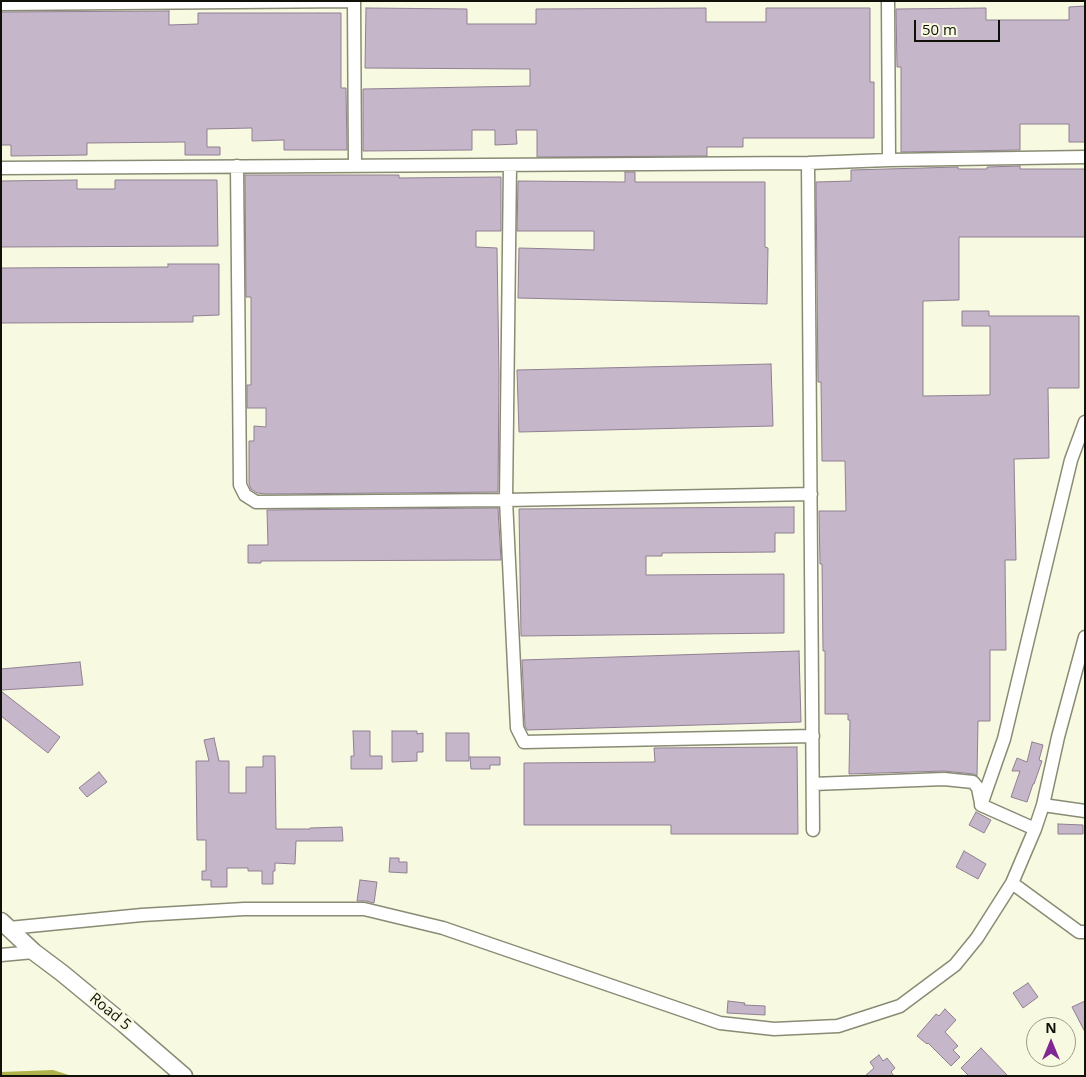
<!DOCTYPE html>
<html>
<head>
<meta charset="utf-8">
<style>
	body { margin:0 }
	#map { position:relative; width:1086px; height:1077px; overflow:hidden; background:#f7f9e0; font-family:"Open Sans",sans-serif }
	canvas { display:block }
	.frame { position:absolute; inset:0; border:2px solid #111109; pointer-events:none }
	.north { position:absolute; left:1026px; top:1017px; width:50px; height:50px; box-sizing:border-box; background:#f7f9e0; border:1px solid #9b9c8a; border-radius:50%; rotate:0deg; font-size:14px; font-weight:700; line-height:20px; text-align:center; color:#111109 }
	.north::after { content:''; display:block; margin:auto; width:18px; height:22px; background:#812794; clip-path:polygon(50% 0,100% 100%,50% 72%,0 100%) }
	.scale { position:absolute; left:914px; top:20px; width:86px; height:22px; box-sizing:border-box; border:2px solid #111109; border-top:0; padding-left:6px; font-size:15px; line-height:18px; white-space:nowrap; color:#111109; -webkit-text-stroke:4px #f7f9e0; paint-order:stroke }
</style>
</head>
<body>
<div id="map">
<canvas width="1086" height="1077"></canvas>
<div class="frame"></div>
<div class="north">N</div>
<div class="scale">50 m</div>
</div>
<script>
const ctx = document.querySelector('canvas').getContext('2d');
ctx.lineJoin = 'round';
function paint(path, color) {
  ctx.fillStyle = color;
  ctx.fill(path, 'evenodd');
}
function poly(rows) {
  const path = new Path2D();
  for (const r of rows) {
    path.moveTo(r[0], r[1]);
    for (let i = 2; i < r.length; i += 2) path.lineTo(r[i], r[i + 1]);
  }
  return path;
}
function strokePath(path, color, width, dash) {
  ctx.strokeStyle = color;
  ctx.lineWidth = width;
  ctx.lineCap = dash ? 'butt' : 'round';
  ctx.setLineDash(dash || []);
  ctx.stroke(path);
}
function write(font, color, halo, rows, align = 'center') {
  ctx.font = font + ' "Open Sans",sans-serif';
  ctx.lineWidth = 5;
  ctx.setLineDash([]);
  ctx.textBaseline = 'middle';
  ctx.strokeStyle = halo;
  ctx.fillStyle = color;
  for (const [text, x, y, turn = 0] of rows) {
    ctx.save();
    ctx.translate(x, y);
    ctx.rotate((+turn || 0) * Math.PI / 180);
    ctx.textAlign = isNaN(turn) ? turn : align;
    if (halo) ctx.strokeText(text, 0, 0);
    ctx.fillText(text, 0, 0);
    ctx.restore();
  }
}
paint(poly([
	[53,1070,72,1076,1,1076,1,1072]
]), '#afb24a');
const building = poly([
	[1085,6,1085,142,1069,142,1069,124,1020,124,1020,150,901,152,901,67,897,67,896,9,986,8,986,20,1069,20,1069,7,1085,6],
	[366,8,467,9,467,24,536,24,536,9,706,8,706,22,766,22,766,8,870,8,870,82,874,82,874,138,743,138,743,147,707,147,707,156,537,157,537,130,516,130,517,144,495,145,495,130,472,130,472,150,363,151,363,89,530,86,530,69,365,68,366,8],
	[169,11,169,25,198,24,198,13,341,13,341,88,346,88,347,150,284,150,284,140,252,141,252,128,207,129,207,147,220,147,220,155,185,155,185,142,87,143,87,155,11,156,11,145,1,145,1,12,169,11],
	[1020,166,1020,169,1085,169,1085,237,959,237,959,300,923,301,923,396,990,395,990,326,962,326,962,311,989,311,989,316,1079,316,1079,388,1048,388,1049,458,1014,459,1016,560,1005,560,1006,650,990,650,990,721,978,721,977,776,974,774,944,771,849,774,850,720,848,720,848,714,825,714,825,651,823,651,822,564,820,564,819,511,846,511,845,461,822,461,821,382,818,382,816,182,851,181,851,170,958,167,958,169,987,169,987,167,1020,166],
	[625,172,635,172,635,182,765,182,765,247,768,248,767,304,518,298,519,248,594,250,594,231,517,231,518,181,625,182,625,172],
	[245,175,399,175,399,178,501,177,501,231,476,231,476,247,497,248,499,374,498,492,267,494,257,493,251,489,249,484,249,441,254,441,254,426,266,427,266,408,247,408,247,385,251,385,251,297,246,297,245,175],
	[77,180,77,189,115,189,115,180,217,180,218,246,1,247,1,181,77,180],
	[168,264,219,264,219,315,193,316,193,322,1,323,1,268,168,267,168,264],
	[771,364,773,426,519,432,517,370,771,364],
	[794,507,794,533,775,533,775,552,662,553,662,556,646,556,646,575,784,574,784,633,521,636,519,509,794,507],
	[498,508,501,560,261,561,261,563,248,563,248,545,268,545,267,510,498,508],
	[799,651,801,722,527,730,525,726,522,660,799,651],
	[80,662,83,685,1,690,1,669,80,662],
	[1,691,60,737,48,753,1,716,1,691],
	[353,731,370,731,370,756,382,756,382,769,351,769,351,756,354,756,353,731],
	[392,731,417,731,417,734,423,733,423,752,417,752,417,761,392,762,392,731],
	[446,733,469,733,469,761,446,761,446,733],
	[214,738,219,761,229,761,229,793,246,793,246,767,263,767,263,756,275,756,276,829,310,829,310,828,342,827,343,841,296,841,295,864,275,863,275,871,273,871,273,884,262,884,262,871,248,871,248,868,227,868,227,887,211,887,211,880,202,880,202,871,206,871,206,840,197,840,196,761,209,761,204,740,214,738],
	[1032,742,1043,745,1039,760,1042,761,1034,784,1033,784,1027,802,1011,797,1020,771,1012,771,1017,758,1027,762,1032,742],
	[797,747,798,834,671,834,671,825,524,825,524,763,655,762,654,748,797,747],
	[470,757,500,757,500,765,490,765,490,769,471,769,470,757],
	[99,772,107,782,87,797,79,788,99,772],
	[976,812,991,820,984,833,969,825,976,812],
	[1058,824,1083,825,1083,834,1058,834,1058,824],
	[964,851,986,864,978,879,956,867,964,851],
	[390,858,399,858,399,862,407,862,407,873,389,872,390,858],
	[360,880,377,882,374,903,366,901,357,901,360,880],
	[1028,983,1038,997,1023,1008,1013,993,1028,983],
	[728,1001,745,1003,744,1005,765,1006,765,1015,727,1013,728,1001],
	[1085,1001,1085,1032,1072,1007,1085,1001],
	[945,1009,956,1020,945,1032,958,1046,953,1050,960,1057,951,1066,928,1043,927,1044,917,1036,936,1014,939,1016,945,1009],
	[981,1048,1008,1076,969,1076,961,1068,981,1048],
	[879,1055,883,1061,887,1058,895,1068,891,1072,894,1076,865,1076,874,1068,870,1062,879,1055]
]);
paint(building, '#c6b6ca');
strokePath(building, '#8f8092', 1);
const minor = poly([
	[354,1,355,166],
	[888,1,889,160],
	[1,4,352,1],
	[808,163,813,830],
	[510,165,506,500,517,728,524,742,813,736],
	[237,166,240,485,245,495,256,502,506,500,811,494],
	[1,168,808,163,889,160,1085,157],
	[813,784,944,779,973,782,978,788,981,803],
	[1043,805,1085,811],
	[1035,829,981,805,1004,739,1071,460,1085,422],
	[1012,883,1079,932,1085,932],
	[9,928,142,915,244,909,364,909,443,928,720,1023,774,1029,838,1026,900,1006,955,965,977,938,1012,883,1035,829,1043,805,1058,737,1085,637],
	[1,955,34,952]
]);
const major = poly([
	[1,921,34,952,62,973,125,1025,184,1076]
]);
strokePath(minor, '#898b74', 15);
strokePath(major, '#898b74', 19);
strokePath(minor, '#fff', 12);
strokePath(major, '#fff', 16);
write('15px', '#111109', '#f7f9e0', [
	["Road 5",110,1012,40]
]);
</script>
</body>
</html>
